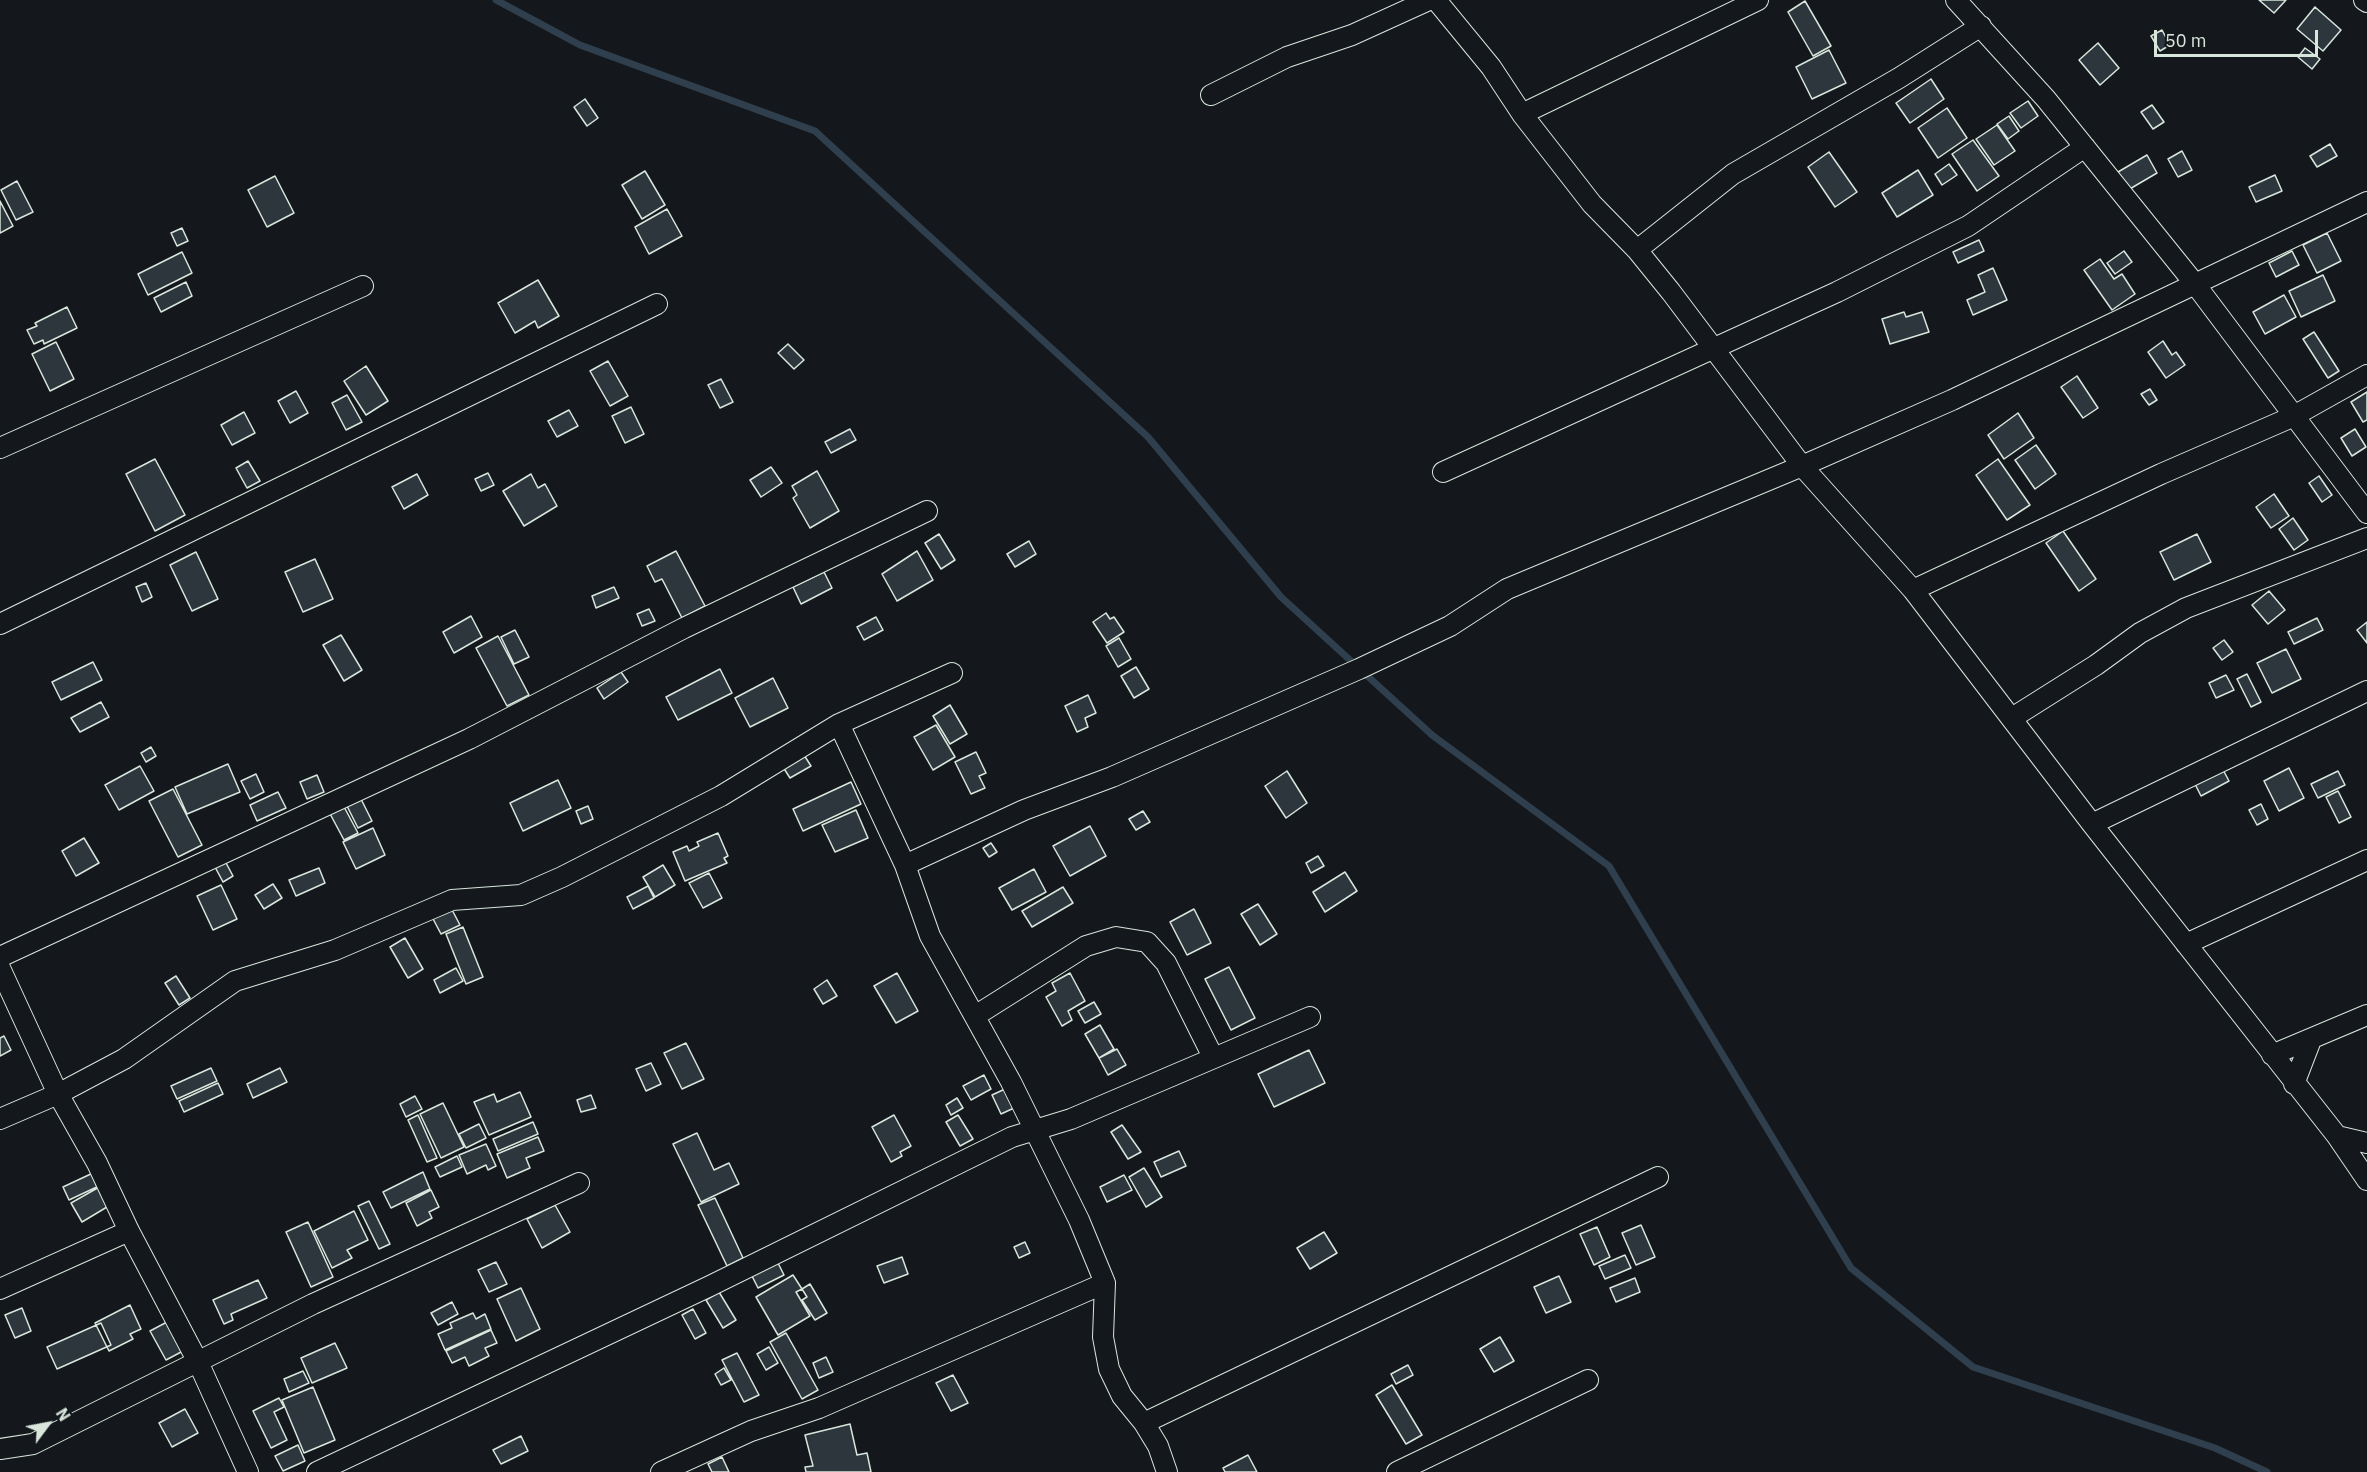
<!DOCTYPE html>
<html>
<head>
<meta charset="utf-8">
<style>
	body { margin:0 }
	#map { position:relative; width:2367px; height:1472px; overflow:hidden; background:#14181c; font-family:"IBM Plex Sans",sans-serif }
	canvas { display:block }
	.north { position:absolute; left:18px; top:1394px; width:60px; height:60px; -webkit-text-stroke:4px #14181c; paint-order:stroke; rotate:58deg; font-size:16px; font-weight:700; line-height:24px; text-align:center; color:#d8e6dc }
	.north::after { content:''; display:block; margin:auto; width:21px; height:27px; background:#d8e6dc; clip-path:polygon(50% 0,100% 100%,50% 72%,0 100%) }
	.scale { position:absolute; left:2154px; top:30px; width:164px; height:27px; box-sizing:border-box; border:3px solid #d8e6dc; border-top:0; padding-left:8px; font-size:18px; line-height:21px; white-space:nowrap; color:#d8e6dc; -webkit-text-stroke:4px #14181c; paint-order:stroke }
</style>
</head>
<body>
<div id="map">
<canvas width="2367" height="1472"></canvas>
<div class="north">N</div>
<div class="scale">50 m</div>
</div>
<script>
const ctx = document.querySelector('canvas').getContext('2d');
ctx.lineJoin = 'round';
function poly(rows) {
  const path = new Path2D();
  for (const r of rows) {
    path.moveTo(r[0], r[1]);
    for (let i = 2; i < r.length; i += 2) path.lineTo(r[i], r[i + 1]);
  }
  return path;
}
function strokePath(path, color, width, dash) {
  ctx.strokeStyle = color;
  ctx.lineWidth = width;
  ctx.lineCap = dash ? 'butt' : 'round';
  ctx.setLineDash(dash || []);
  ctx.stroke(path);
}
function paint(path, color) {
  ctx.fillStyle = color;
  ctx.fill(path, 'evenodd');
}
strokePath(poly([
	[496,0,580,45,815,131,1148,437,1281,597,1432,735,1609,866,1851,1268,1973,1367,2215,1448,2267,1472]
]), '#2f3f4d', 7);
const building = poly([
	[2259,0,2286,0,2274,13,2259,0],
	[1805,1,1831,46,1813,56,1788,12,1805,1],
	[2315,7,2341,30,2323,51,2297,29,2315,7],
	[2162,30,2170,45,2160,51,2151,36,2162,30],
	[2098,43,2119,68,2100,85,2079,60,2098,43],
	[2305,48,2320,59,2312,69,2298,57,2305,48],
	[1829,50,1846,83,1812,99,1796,67,1829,50],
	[1931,79,1944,99,1910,123,1896,103,1931,79],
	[585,99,598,118,587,126,574,107,585,99],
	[2028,101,2038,116,2021,128,2010,113,2028,101],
	[2152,105,2164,122,2153,129,2141,112,2152,105],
	[1947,108,1967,138,1938,158,1918,128,1947,108],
	[2009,116,2019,131,2008,139,1997,124,2009,116],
	[1997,125,2015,151,1994,165,1976,139,1997,125],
	[1973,140,1999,176,1977,191,1952,154,1973,140],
	[2330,144,2337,156,2317,167,2310,156,2330,144],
	[2182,151,2192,170,2178,177,2168,159,2182,151],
	[1829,152,1857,192,1835,207,1808,167,1829,152],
	[2147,155,2157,173,2128,190,2118,172,2147,155],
	[1949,164,1957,175,1942,185,1935,174,1949,164],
	[1918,170,1933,195,1897,217,1882,193,1918,170],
	[645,171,665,205,642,219,622,185,645,171],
	[2275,175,2282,191,2256,202,2249,187,2275,175],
	[275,176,294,213,267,227,248,190,275,176],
	[17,181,33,212,16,220,1,190,17,181],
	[0,201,13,226,0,233,0,201],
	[667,209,682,236,649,254,635,227,667,209],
	[182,228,188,241,177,246,171,233,182,228],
	[2327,233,2341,261,2317,273,2303,245,2327,233],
	[1979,240,1984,251,1958,263,1953,252,1979,240],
	[2124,251,2132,262,2115,274,2107,263,2124,251],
	[2292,251,2299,265,2276,277,2269,263,2292,251],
	[182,252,192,273,148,295,138,274,182,252],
	[2100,259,2114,279,2122,274,2135,294,2112,310,2084,270,2100,259],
	[1993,268,2007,300,1973,315,1967,300,1985,292,1978,275,1993,268],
	[2323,275,2335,301,2301,317,2289,291,2323,275],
	[538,280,559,316,538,328,535,321,515,333,498,303,538,280],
	[186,282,192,296,161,312,154,298,186,282],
	[2284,295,2296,317,2265,334,2253,312,2284,295],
	[67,307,77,328,44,344,43,340,34,344,27,330,37,326,35,323,67,307],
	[1904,312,1906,317,1922,312,1929,332,1890,344,1882,319,1904,312],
	[2314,332,2339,371,2328,378,2303,339,2314,332],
	[2163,341,2172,355,2176,352,2185,365,2166,378,2148,352,2163,341],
	[56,342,74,379,50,391,32,354,56,342],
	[788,344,804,360,794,369,778,353,788,344],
	[608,361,628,396,610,406,590,371,608,361],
	[366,366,388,401,366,415,344,381,366,366],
	[2077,376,2098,408,2083,418,2061,387,2077,376],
	[721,379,733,402,720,408,708,385,721,379],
	[2150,389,2157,400,2149,405,2141,394,2150,389],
	[296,391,308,413,290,423,278,401,296,391],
	[2367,392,2367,420,2363,422,2351,402,2367,392],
	[347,395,362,422,346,430,332,403,347,395],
	[631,407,644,434,625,443,612,416,631,407],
	[569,410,578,426,557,437,548,421,569,410],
	[244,412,255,433,232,445,221,425,244,412],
	[2018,413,2034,438,2004,459,1988,435,2018,413],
	[850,429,856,440,831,453,825,442,850,429],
	[2355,429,2366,447,2352,456,2341,438,2355,429],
	[2036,445,2056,474,2035,489,2015,460,2036,445],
	[155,459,185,515,155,531,126,474,155,459],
	[1998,459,2030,505,2007,520,1976,475,1998,459],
	[248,461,260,481,247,488,236,468,248,461],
	[771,467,782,483,761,497,750,480,771,467],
	[817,471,839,511,810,528,793,498,797,495,792,486,817,471],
	[488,473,494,485,481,491,475,479,488,473],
	[417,474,428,495,404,509,392,487,417,474],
	[531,474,538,488,545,484,557,506,524,526,503,491,531,474],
	[2319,476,2332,495,2322,502,2309,483,2319,476],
	[2274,494,2289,516,2271,528,2256,507,2274,494],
	[2293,518,2308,540,2294,550,2279,529,2293,518],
	[2063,531,2096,579,2079,591,2046,543,2063,531],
	[939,534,955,560,941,569,925,543,939,534],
	[2197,534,2211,562,2174,580,2160,552,2197,534],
	[1029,541,1036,554,1015,567,1007,554,1029,541],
	[676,551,705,606,682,618,662,579,655,582,647,566,676,551],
	[917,551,933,580,897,601,882,574,917,551],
	[196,552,218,599,192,611,170,565,196,552],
	[315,559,333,599,303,612,285,572,315,559],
	[824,572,832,588,801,604,793,587,824,572],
	[146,583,152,597,142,602,136,587,146,583],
	[614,587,619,598,596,608,592,596,614,587],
	[2269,591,2285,610,2268,624,2252,605,2269,591],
	[649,609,655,621,642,626,637,614,649,609],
	[1106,613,1110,619,1114,617,1124,632,1107,643,1093,622,1106,613],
	[471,616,482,637,454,653,443,632,471,616],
	[876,617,883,630,864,640,857,627,876,617],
	[2317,618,2323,630,2294,644,2288,632,2317,618],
	[2367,622,2367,643,2357,630,2367,622],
	[515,630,529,657,514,664,501,637,515,630],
	[341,635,362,670,344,681,323,645,341,635],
	[498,636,529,695,507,706,476,648,498,636],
	[1119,638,1131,659,1118,667,1106,646,1119,638],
	[2224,640,2233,652,2222,660,2213,648,2224,640],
	[2286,649,2301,679,2272,693,2257,663,2286,649],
	[93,662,102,680,61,700,52,682,93,662],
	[1136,667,1149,689,1134,698,1121,676,1136,667],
	[720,669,732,693,678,720,666,697,720,669],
	[621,672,628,682,604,699,597,688,621,672],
	[2247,674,2261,702,2251,707,2237,679,2247,674],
	[2226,675,2234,690,2216,698,2209,683,2226,675],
	[773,678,788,708,750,727,735,698,773,678],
	[1088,695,1096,713,1085,718,1088,727,1077,732,1065,706,1088,695],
	[101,702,109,717,80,732,71,718,101,702],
	[950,705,967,734,950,744,933,716,950,705],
	[936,725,955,757,933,770,914,737,936,725],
	[151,747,156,756,146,762,141,753,151,747],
	[976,752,986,773,979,776,985,788,971,794,955,762,976,752],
	[804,755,811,766,790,778,783,767,804,755],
	[228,764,240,792,187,814,175,787,228,764],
	[140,766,154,791,119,810,105,785,140,766],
	[2221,766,2229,781,2201,796,2193,780,2221,766],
	[2289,768,2304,798,2279,811,2264,781,2289,768],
	[1287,771,1307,803,1286,818,1265,786,1287,771],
	[2338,771,2345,785,2318,798,2311,784,2338,771],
	[256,774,264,792,250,799,241,781,256,774],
	[317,775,324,792,307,799,300,782,317,775],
	[558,780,571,808,523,831,510,803,558,780],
	[851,782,861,804,803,831,793,809,851,782],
	[173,789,202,845,178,857,149,801,173,789],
	[2338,791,2351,817,2339,823,2326,797,2338,791],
	[278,792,286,808,257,821,250,805,278,792],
	[359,795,372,821,358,828,345,802,359,795],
	[342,803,358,833,344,840,328,810,342,803],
	[2261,804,2268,819,2257,825,2249,810,2261,804],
	[588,806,593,819,581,824,576,811,588,806],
	[856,810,868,838,835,852,822,825,856,810],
	[1143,811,1150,822,1136,830,1129,819,1143,811],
	[1090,826,1106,856,1070,876,1053,846,1090,826],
	[373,828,385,855,356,869,343,842,373,828],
	[718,833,728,856,724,858,727,863,685,881,673,852,687,846,689,851,699,846,697,842,718,833],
	[84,838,99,863,76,876,62,851,84,838],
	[991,843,997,852,989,857,983,848,991,843],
	[1318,856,1324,866,1311,873,1306,863,1318,856],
	[225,861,233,876,223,882,215,867,225,861],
	[663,865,675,885,655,897,643,877,663,865],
	[319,868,325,883,296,896,289,880,319,868],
	[1034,869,1046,892,1012,910,999,888,1034,869],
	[1345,872,1357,891,1325,912,1313,892,1345,872],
	[709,873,722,898,703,908,689,883,709,873],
	[273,884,282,898,264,909,255,895,273,884],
	[221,885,237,919,213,930,197,896,221,885],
	[648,886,654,898,633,909,627,897,648,886],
	[1063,887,1073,903,1032,927,1022,911,1063,887],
	[1258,904,1277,934,1260,945,1241,914,1258,904],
	[450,906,460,925,441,934,431,915,450,906],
	[1194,909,1211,943,1187,955,1170,922,1194,909],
	[463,927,483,977,466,984,446,934,463,927],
	[405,938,423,969,408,978,390,947,405,938],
	[1229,967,1255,1018,1231,1030,1205,979,1229,967],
	[456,968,463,981,440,993,434,980,456,968],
	[897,973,918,1011,896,1023,874,986,897,973],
	[1070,973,1085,1001,1068,1011,1072,1020,1062,1026,1046,997,1056,991,1052,983,1070,973],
	[176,976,190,998,179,1005,165,983,176,976],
	[827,980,837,996,823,1004,814,989,827,980],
	[1094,1002,1101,1014,1085,1023,1078,1011,1094,1002],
	[1100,1025,1114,1049,1099,1058,1085,1034,1100,1025],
	[4,1036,11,1050,0,1056,0,1038,4,1036],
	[686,1043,704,1079,682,1089,664,1053,686,1043],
	[1117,1049,1126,1065,1108,1075,1099,1058,1117,1049],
	[1309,1050,1325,1083,1274,1107,1258,1074,1309,1050],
	[651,1063,661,1084,646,1091,636,1069,651,1063],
	[211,1068,217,1081,177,1099,171,1086,211,1068],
	[280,1068,287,1082,253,1098,247,1084,280,1068],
	[984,1075,991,1089,971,1100,963,1086,984,1075],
	[218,1083,223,1094,184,1112,179,1101,218,1083],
	[1005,1089,1014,1108,1001,1114,992,1095,1005,1089],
	[520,1092,531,1117,489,1135,474,1102,494,1094,497,1102,520,1092],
	[591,1095,596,1108,581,1112,577,1100,591,1095],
	[415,1096,422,1109,406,1117,400,1104,415,1096],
	[957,1098,963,1108,951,1115,946,1105,957,1098],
	[443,1103,464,1147,441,1158,420,1114,443,1103],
	[418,1115,437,1158,427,1162,408,1120,418,1115],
	[894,1115,911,1146,900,1152,902,1156,891,1162,872,1127,894,1115],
	[958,1115,973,1139,960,1146,946,1122,958,1115],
	[533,1122,538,1134,498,1151,493,1139,533,1122],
	[479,1124,486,1138,466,1148,459,1134,479,1124],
	[1122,1125,1141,1152,1128,1159,1111,1132,1122,1125],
	[697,1133,714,1170,729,1163,739,1184,701,1202,673,1144,697,1133],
	[538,1137,544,1151,526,1158,530,1168,507,1178,497,1154,538,1137],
	[486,1144,496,1166,488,1170,486,1165,467,1174,459,1155,486,1144],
	[1179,1151,1186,1166,1161,1177,1154,1162,1179,1151],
	[457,1156,462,1167,440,1177,435,1167,457,1156],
	[1144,1168,1162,1197,1146,1207,1129,1177,1144,1168],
	[95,1172,101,1185,69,1200,63,1187,95,1172],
	[423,1172,430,1189,391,1208,383,1192,423,1172],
	[1124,1175,1132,1190,1107,1202,1100,1187,1124,1175],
	[101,1186,112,1204,82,1222,71,1203,101,1186],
	[431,1190,439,1207,429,1212,432,1218,417,1226,406,1203,431,1190],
	[715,1198,743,1258,727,1266,698,1205,715,1198],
	[369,1201,390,1244,379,1249,358,1206,369,1201],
	[555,1205,570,1232,542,1248,527,1219,555,1205],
	[354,1211,368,1240,347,1250,352,1258,332,1268,314,1231,354,1211],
	[308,1222,333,1277,311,1287,286,1232,308,1222],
	[1641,1225,1655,1257,1636,1265,1622,1233,1641,1225],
	[1597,1227,1610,1257,1594,1265,1580,1234,1597,1227],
	[1324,1232,1337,1253,1310,1269,1297,1248,1324,1232],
	[1025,1242,1030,1253,1019,1258,1014,1247,1025,1242],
	[1625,1255,1631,1268,1605,1279,1599,1266,1625,1255],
	[902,1257,908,1274,884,1283,877,1266,902,1257],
	[777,1261,784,1275,758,1288,751,1274,777,1261],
	[496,1262,507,1284,489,1292,478,1270,496,1262],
	[793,1275,802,1289,796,1292,810,1316,778,1335,756,1297,793,1275],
	[1559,1276,1571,1302,1546,1313,1534,1287,1559,1276],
	[1635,1278,1640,1292,1616,1302,1610,1288,1635,1278],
	[258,1280,267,1298,231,1314,233,1320,224,1324,213,1300,258,1280],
	[810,1284,827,1313,815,1320,802,1300,807,1297,802,1289,810,1284],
	[521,1288,540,1329,516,1341,497,1299,521,1288],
	[719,1292,736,1320,723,1328,706,1300,719,1292],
	[452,1302,458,1314,438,1325,431,1313,452,1302],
	[130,1305,141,1329,130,1334,133,1339,109,1351,95,1323,130,1305],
	[22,1308,31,1331,15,1338,5,1315,22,1308],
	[693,1309,706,1333,695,1339,682,1315,693,1309],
	[473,1313,476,1319,485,1314,491,1329,445,1350,438,1334,452,1328,450,1323,473,1313],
	[167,1322,183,1351,166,1360,150,1331,167,1322],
	[101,1323,111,1345,57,1369,47,1347,101,1323],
	[491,1330,497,1343,485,1348,489,1356,469,1366,465,1357,452,1363,446,1351,491,1330],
	[786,1333,818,1390,802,1399,770,1342,786,1333],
	[1500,1337,1514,1361,1494,1372,1480,1349,1500,1337],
	[335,1343,347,1368,312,1383,301,1358,335,1343],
	[769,1347,778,1363,766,1370,757,1354,769,1347],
	[737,1353,759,1395,744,1402,722,1360,737,1353],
	[826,1357,833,1372,819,1378,813,1363,826,1357],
	[1408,1365,1413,1375,1396,1384,1391,1374,1408,1365],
	[724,1368,731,1380,721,1385,715,1374,724,1368],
	[303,1371,309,1383,289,1392,284,1379,303,1371],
	[953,1375,968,1403,951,1411,936,1383,953,1375],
	[1392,1385,1422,1435,1406,1444,1376,1395,1392,1385],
	[313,1387,335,1440,304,1453,282,1400,313,1387],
	[279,1398,284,1407,274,1412,287,1440,271,1448,253,1411,279,1398],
	[185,1409,198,1433,172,1447,159,1423,185,1409],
	[850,1424,857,1455,867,1453,871,1472,806,1472,805,1467,813,1466,805,1435,850,1424],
	[521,1436,528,1451,501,1464,493,1450,521,1436],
	[298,1445,305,1461,283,1471,275,1456,298,1445],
	[1248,1455,1257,1472,1225,1472,1223,1468,1248,1455],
	[722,1457,729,1472,712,1472,708,1464,722,1457]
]);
paint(building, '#2c363c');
strokePath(building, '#d8e6dc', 1.5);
const street = poly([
	[1436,0,1491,67,1522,114,1592,204,1637,250,1671,292,1802,466,1913,590,2092,824,2337,1136,2367,1180],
	[1956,0,2046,99,2195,284,2367,513],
	[2364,0,2367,2],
	[1211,95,1287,57,1352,35,1429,0],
	[1522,114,1758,0],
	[1637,250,1733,174,1899,78,1981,26],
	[0,448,363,286],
	[1443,472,1837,292,1968,226,2085,147],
	[1913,590,2161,474,2292,417,2367,375],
	[0,624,657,304],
	[2012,718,2096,665,2140,633,2186,608,2367,538],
	[839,724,905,865,930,936,1011,1082,1079,1220,1105,1283,1103,1337,1109,1369,1122,1396,1144,1423,1158,1446,1167,1472],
	[2092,824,2367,691],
	[905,865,1024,810,1112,777,1359,669,1450,626,1507,589,1802,466,1952,400,2367,202],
	[2186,944,2367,860],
	[0,957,469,739,684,628,927,511],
	[0,968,58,1094,97,1163,129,1231,198,1362,248,1472],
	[975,1016,1086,946,1116,937,1147,942,1166,963,1213,1057],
	[2272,1055,2367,1015],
	[2294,1084,2311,1040],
	[0,1119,58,1094,124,1059,235,981,335,950,452,900,521,895,562,877,721,796,839,724,952,673],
	[2337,1136,2367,1143],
	[0,1289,129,1231],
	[1144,1423,1658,1177],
	[0,1449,33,1444,313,1304,579,1183],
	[317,1472,710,1286,1012,1137,1071,1119,1310,1017],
	[661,1472,751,1431,819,1408,1105,1283],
	[1397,1472,1588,1380]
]);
strokePath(street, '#d8e6dc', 22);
strokePath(street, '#14181c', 20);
</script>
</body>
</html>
